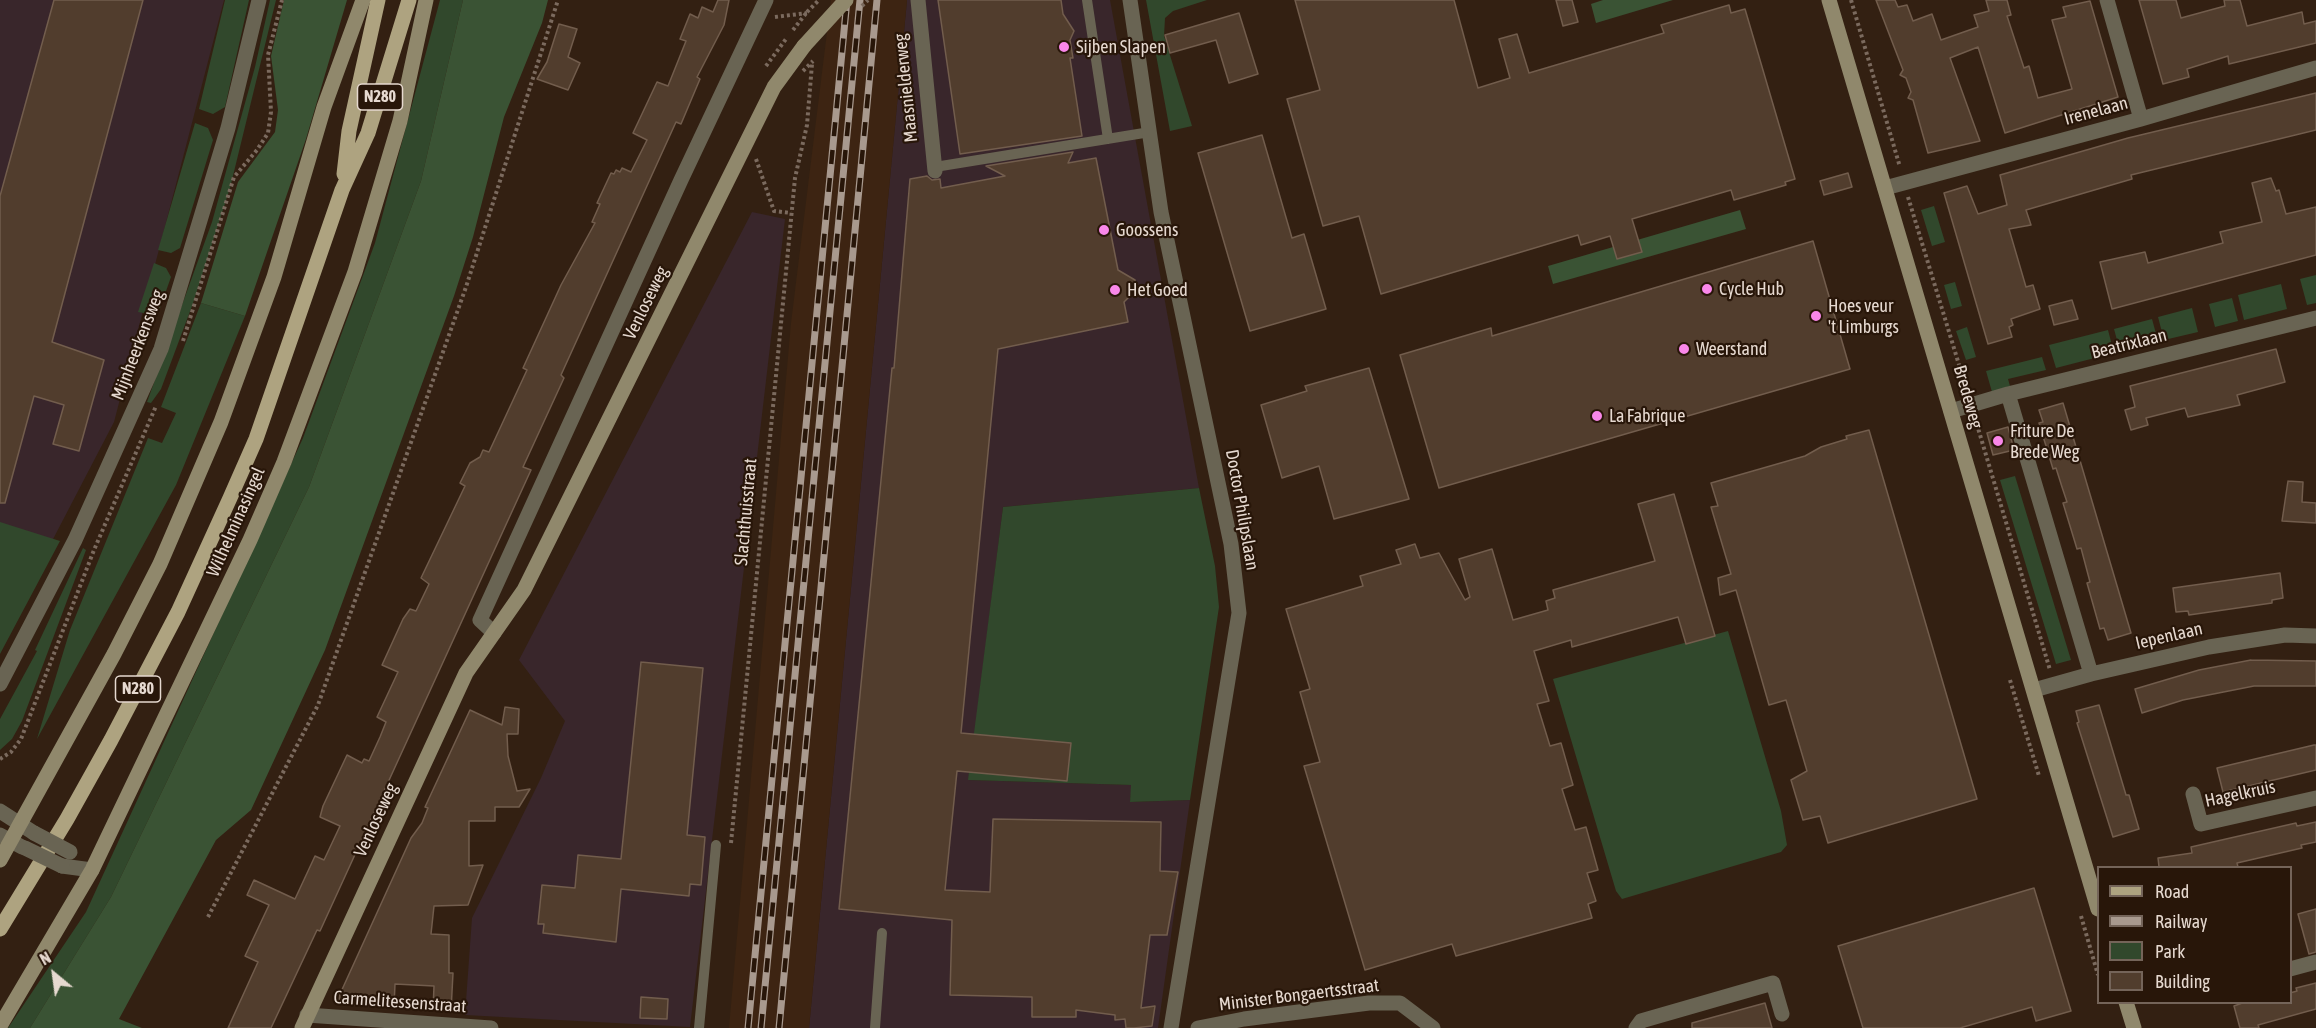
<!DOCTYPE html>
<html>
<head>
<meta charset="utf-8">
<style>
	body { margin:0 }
	#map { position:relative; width:2316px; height:1028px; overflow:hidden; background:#332012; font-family:"Asap Condensed",sans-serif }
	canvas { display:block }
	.legend { position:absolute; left:2097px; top:866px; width:195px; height:138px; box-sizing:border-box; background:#281609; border:2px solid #746459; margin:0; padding:8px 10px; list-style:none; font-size:18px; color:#e6d9d0 }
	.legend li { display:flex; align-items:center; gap:12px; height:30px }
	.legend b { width:30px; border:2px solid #746459 }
	.north { position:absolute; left:24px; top:944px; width:60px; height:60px; -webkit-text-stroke:4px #281609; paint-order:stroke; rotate:331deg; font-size:16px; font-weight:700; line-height:24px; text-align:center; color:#e6d9d0 }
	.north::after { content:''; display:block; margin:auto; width:21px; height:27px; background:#e6d9d0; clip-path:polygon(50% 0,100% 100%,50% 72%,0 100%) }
</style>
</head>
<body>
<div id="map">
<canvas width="2316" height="1028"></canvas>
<ul class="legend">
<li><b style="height:8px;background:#aea380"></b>Road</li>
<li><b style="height:8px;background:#a8998e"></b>Railway</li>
<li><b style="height:16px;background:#31482c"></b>Park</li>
<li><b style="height:16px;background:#513d2d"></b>Building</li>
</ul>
<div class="north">N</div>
</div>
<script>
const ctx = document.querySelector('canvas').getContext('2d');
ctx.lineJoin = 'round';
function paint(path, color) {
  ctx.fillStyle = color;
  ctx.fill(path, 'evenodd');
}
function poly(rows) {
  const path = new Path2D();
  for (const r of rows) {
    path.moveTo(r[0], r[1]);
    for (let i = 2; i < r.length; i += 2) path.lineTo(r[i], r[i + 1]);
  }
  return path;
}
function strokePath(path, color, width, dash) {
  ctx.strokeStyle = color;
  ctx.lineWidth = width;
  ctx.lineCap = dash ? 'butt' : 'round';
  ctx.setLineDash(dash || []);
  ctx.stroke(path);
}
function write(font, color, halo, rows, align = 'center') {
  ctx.font = font + ' "Asap Condensed",sans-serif';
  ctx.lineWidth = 4.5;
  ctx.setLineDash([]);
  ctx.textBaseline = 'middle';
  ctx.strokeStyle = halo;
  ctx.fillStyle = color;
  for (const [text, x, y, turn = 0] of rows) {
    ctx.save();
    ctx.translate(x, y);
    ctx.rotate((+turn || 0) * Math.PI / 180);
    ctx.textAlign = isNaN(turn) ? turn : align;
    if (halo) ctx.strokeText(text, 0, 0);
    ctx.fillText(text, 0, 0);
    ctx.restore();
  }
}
paint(poly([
	[0,0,224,0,114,422,0,641],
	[907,0,1110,0,1199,488,1003,507,969,780,1132,785,1130,802,1190,800,1158,1028,809,1028],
	[752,212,785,219,690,1027,465,1015,472,918,541,778,565,721,519,660]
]), '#39262b');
paint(poly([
	[831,0,907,0,809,1028,729,1028,791,323]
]), '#3d2412');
paint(poly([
	[225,0,249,0,225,107,213,114,199,109],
	[270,0,276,0,230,188,192,306,161,389,151,403,147,402,212,222,255,67],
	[440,0,463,0,421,181,309,487,111,897,30,1028,8,1028,86,912,303,438,375,243],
	[1146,0,1207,0,1173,11,1165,18,1164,36,1192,126,1170,131],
	[195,123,208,128,213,140,180,248,171,253,158,250],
	[1934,206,1945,242,1932,246,1921,210],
	[154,263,166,268,171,277,160,308,150,314,138,312],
	[2316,275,2316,303,2307,305,2300,279],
	[1955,282,1962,306,1951,309,1944,285],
	[2281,284,2287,309,2244,320,2238,295],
	[2232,298,2238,321,2215,327,2209,304],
	[201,303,245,316,176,485,37,739,70,630,148,438,162,443,176,413,161,407],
	[2192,308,2198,332,2164,340,2158,317],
	[2152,319,2158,341,2120,351,2114,329],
	[1967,327,1976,357,1966,360,1956,331],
	[2108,330,2114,353,2056,368,2049,345],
	[2042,357,2046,370,2008,379,2010,386,1992,392,1986,371],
	[2015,476,2071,660,2056,664,2000,480],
	[1199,488,1215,566,1219,607,1190,800,1130,802,1131,785,968,780,1003,507],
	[0,522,60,541,0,654],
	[83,548,86,550,22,721,12,739,0,750,0,719,37,651,35,650],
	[1728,631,1781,811,1787,845,1781,852,1622,899,1616,891,1553,679]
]), '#31482c');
paint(poly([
	[284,0,347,0,306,139,245,316,201,303,238,182,275,132,278,110,271,56],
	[463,0,548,0,542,23,504,117,473,237,454,296,325,650,251,810,216,840,119,1019,142,1028,30,1028,111,897,309,487,421,181],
	[1603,0,1673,0,1596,23,1591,4],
	[1740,210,1746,229,1553,284,1548,266]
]), '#3a5334');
const building = poly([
	[54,0,143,0,52,342,104,360,79,451,53,444,64,405,34,396,5,503,0,503,0,196,54,0],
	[718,0,729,0,724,25,697,77,700,79,681,124,676,122,561,375,564,378,523,467,531,470,320,931,317,930,271,1028,228,1028,258,962,245,956,269,905,247,895,254,880,295,899,315,856,324,860,340,826,320,817,323,806,347,755,362,763,364,759,369,761,380,737,386,722,377,717,398,672,382,665,403,619,410,609,416,611,429,584,421,578,465,486,460,483,470,463,480,457,483,450,489,452,527,370,523,368,561,285,595,223,592,222,600,204,597,203,611,173,614,174,616,170,620,172,622,168,631,172,647,140,633,133,657,82,668,86,686,41,680,39,690,14,698,18,702,7,713,12,718,0],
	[938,0,1061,0,1063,14,1074,31,1070,40,1073,58,1070,58,1082,136,960,154,938,0],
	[1295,0,1454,0,1478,88,1510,78,1499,39,1517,34,1529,73,1664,33,1661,25,1729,5,1731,13,1745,9,1795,179,1785,182,1786,185,1734,200,1731,190,1632,219,1642,252,1617,259,1610,236,1581,245,1578,235,1381,294,1359,216,1323,226,1287,99,1320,90,1295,0],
	[1556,0,1572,0,1578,22,1563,26,1556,0],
	[1876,0,1895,0,1898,7,1907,5,1913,21,1932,14,1941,40,1978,27,1974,15,1989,11,1986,0,2007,0,2011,15,2007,16,2024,68,2029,66,2038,98,2072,89,2052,20,2066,17,2063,7,2090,1,2118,97,2005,133,1978,47,1950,58,1980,141,1928,153,1913,100,1908,98,1911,92,1906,78,1900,75,1903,70,1876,0],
	[2139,0,2176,0,2181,18,2225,6,2224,0,2240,0,2247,26,2302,12,2304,24,2316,21,2316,43,2229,64,2228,56,2187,69,2189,77,2163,84,2139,0],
	[1239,13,1258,74,1229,83,1216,40,1170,53,1165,35,1239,13],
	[559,24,577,29,568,57,580,63,568,90,537,79,547,62,559,24],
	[2316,93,2316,130,2131,175,2132,179,2026,210,2031,225,2009,229,2026,287,2033,285,2040,309,2011,319,2013,325,2009,327,2012,337,1988,344,1944,193,1967,186,1978,214,2007,205,2000,175,2128,138,2316,93],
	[1262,135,1292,238,1304,234,1326,309,1250,331,1198,153,1262,135],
	[1073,152,1068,163,1096,158,1118,270,1135,280,1137,289,1124,302,1128,322,998,349,961,733,1071,743,1067,781,957,771,945,890,990,892,993,819,1161,822,1160,871,1178,872,1167,935,1150,935,1141,1008,1155,1006,1152,1026,1134,1028,1126,1028,1125,1019,1115,1020,1115,1015,1076,1010,1076,1017,1032,1017,1032,997,950,995,952,920,839,909,892,368,894,368,910,179,927,176,932,180,940,179,941,188,1005,176,986,166,1073,152],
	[1848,173,1852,187,1824,195,1820,181,1848,173],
	[2271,178,2276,191,2279,190,2286,214,2316,207,2316,255,2112,309,2100,262,2145,252,2148,263,2223,243,2220,232,2262,222,2252,183,2271,178],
	[1813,241,1850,369,1439,488,1400,355,1491,328,1492,336,1813,241],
	[2072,300,2078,319,2054,325,2049,306,2072,300],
	[2276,349,2285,382,2237,395,2240,405,2188,417,2185,408,2146,418,2148,425,2131,430,2125,410,2135,407,2130,386,2276,349],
	[1369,368,1409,499,1334,519,1319,466,1282,478,1261,405,1307,391,1305,386,1369,368],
	[2063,403,2131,633,2108,640,2104,628,2100,629,2087,583,2090,582,2081,548,2077,549,2063,503,2067,502,2062,487,2056,468,2053,469,2039,423,2043,422,2039,410,2063,403],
	[2008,427,2014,450,1993,455,1987,433,2008,427],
	[1869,430,1977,799,1828,843,1820,816,1803,820,1791,780,1807,771,1786,700,1769,705,1736,590,1720,595,1718,578,1731,574,1711,507,1718,506,1711,483,1805,456,1821,447,1847,439,1846,436,1869,430],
	[2288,481,2303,482,2302,502,2316,503,2316,523,2282,521,2288,481],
	[1674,494,1715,636,1686,644,1678,617,1572,647,1571,640,1534,651,1549,701,1537,704,1550,746,1561,743,1573,785,1562,789,1575,830,1586,827,1598,870,1587,873,1596,901,1588,904,1592,918,1456,956,1452,944,1365,970,1304,766,1320,762,1300,692,1310,689,1286,609,1363,586,1360,576,1401,564,1396,550,1415,544,1420,558,1439,553,1465,600,1470,597,1459,559,1492,549,1513,620,1548,610,1546,601,1555,598,1553,590,1655,561,1638,504,1674,494],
	[2280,573,2283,598,2272,600,2272,603,2189,615,2188,611,2176,612,2173,588,2280,573],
	[2251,660,2316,661,2316,686,2254,686,2183,700,2142,713,2135,689,2199,670,2251,660],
	[641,662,703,668,687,835,705,837,701,885,690,884,689,896,621,889,616,942,543,933,544,924,538,924,542,885,575,888,578,855,621,859,641,662],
	[2099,705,2126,795,2129,795,2139,829,2113,837,2077,723,2079,722,2076,711,2099,705],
	[505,707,519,709,518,734,507,734,508,756,517,791,530,789,519,807,495,807,495,821,469,821,469,866,483,865,468,905,434,906,431,934,449,935,449,973,453,973,451,1011,433,1010,434,986,395,984,394,1007,343,1004,339,1000,340,994,411,838,422,823,428,808,425,807,470,710,502,725,505,707],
	[2314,745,2316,745,2316,770,2223,792,2217,768,2314,745],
	[2316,822,2316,842,2301,845,2302,848,2237,863,2238,867,2159,867,2158,858,2192,853,2191,847,2296,823,2297,826,2316,822],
	[2034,888,2071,1011,2036,1021,2032,1007,1960,1028,1863,1028,1838,946,2034,888],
	[2316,909,2316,952,2309,954,2298,914,2316,909],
	[2316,983,2316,1009,2258,1025,2259,1028,2240,1028,2234,1006,2245,1002,2290,1002,2290,993,2297,991,2296,988,2316,983],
	[641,997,668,999,667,1019,640,1018,641,997],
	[1765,1003,1772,1028,1692,1028,1692,1023,1765,1003]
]);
paint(building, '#513d2d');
strokePath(building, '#725d4d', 1.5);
strokePath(poly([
	[1851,0,1900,167],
	[775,17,807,13],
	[793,30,807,12],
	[766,66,786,39],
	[756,159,774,211,791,213],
	[1908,197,1967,391],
	[183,341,234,177,257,150,268,133,271,112,268,55,282,0],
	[1975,418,2050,670],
	[2010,680,2039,776],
	[0,759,11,752,21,739,94,550,156,406],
	[731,843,795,178,807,125,812,64],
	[2081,916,2098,975],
	[208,917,318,705,466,287,558,0]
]), '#7b6a5e', 4, [3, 3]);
strokePath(poly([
	[1087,0,1108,139],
	[935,167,1150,132],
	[699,1028,716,845],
	[875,1028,882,933]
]), '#696453', 10);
strokePath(poly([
	[918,0,935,171],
	[1130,0,1161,212,1231,544,1239,613,1171,1028],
	[2107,0,2141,119],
	[1885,188,2141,119,2316,68],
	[2008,394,2091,674],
	[1951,411,2008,394,2316,318],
	[494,633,480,620,681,180,766,0],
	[0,684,75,540,161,349,228,128,259,0],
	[2034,690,2091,674,2209,647,2285,635,2316,636],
	[2193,794,2201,824,2316,798],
	[0,811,34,833],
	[0,835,22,847],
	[62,866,92,870],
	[2290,969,2316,962],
	[307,1015,491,1028],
	[1198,1028,1244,1019,1369,1003,1400,1003,1433,1028],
	[1636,1028,1641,1021,1773,983,1782,1014]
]), '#696453', 15);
strokePath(poly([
	[1829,0,2098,909],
	[0,860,114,654,160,564,221,422,274,277,324,107,363,0],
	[2126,1002,2134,1028],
	[0,1026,92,870,250,540,284,462,355,272,400,121,426,0],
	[302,1028,466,673,524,590,774,87,804,46]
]), '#90886c', 15);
strokePath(poly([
	[344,174,349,131,378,0],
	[0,929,67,819,111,740,178,612,230,498,256,439,342,190,368,133,409,0]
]), '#aea380', 15);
const rail = poly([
	[748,1028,847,0],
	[761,1028,860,0],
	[779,1028,877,0]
]);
strokePath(rail, '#a8998e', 7);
strokePath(rail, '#281609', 4.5, [14]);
strokePath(poly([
	[862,6,868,0],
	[807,12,819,0],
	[803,71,813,61]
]), '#7b6a5e', 4, [3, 3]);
strokePath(poly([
	[34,833,70,852],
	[25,848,62,866]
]), '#696453', 15);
strokePath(poly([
	[804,46,846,0]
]), '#90886c', 15);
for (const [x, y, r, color] of [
	[1064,47,6,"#f987e9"],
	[1104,230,6,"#f987e9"],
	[1707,289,6,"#f987e9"],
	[1115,290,6,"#f987e9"],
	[1816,316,6,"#f987e9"],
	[1684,349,6,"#f987e9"],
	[1597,416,6,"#f987e9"],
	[1998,441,6,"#f987e9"]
]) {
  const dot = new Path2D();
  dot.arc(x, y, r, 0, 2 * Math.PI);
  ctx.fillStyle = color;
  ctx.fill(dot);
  strokePath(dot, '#281609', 2);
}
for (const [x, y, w] of [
	[380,97,45],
	[138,689,45]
]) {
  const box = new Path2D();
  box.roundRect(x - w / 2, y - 13, w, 26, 4.5);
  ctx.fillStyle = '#281609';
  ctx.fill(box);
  strokePath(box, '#e6d9d0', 1.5);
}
write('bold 16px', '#e6d9d0', null, [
	["N280",380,97],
	["N280",138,689]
]);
write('18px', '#e6d9d0', '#281609', [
	["Sijben Slapen",1076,47],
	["Goossens",1116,230],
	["Cycle Hub",1719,289],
	["Het Goed",1127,290],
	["Hoes veur",1828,306],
	["'t Limburgs",1828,327],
	["Weerstand",1696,349],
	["La Fabrique",1609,416],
	["Friture De",2010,431],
	["Brede Weg",2010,452]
], 'left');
write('18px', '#e6d9d0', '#281609', [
	["Maasnielderweg",906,88,-96],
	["Irenelaan",2096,111,-15],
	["Venloseweg",646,303,-64],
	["Beatrixlaan",2129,344,-14],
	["Mijnheerkensweg",138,345,-69],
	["Bredeweg",1968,397,74],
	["Doctor Philipslaan",1242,510,80],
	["Slachthuisstraat",746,512,-85],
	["Wilhelminasingel",236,522,-66],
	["Iepenlaan",2169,636,-13],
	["Hagelkruis",2240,794,-12],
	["Venloseweg",376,820,-65],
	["Minister Bongaertsstraat",1299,995,-7],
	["Carmelitessenstraat",400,1002,4]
]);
</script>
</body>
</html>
